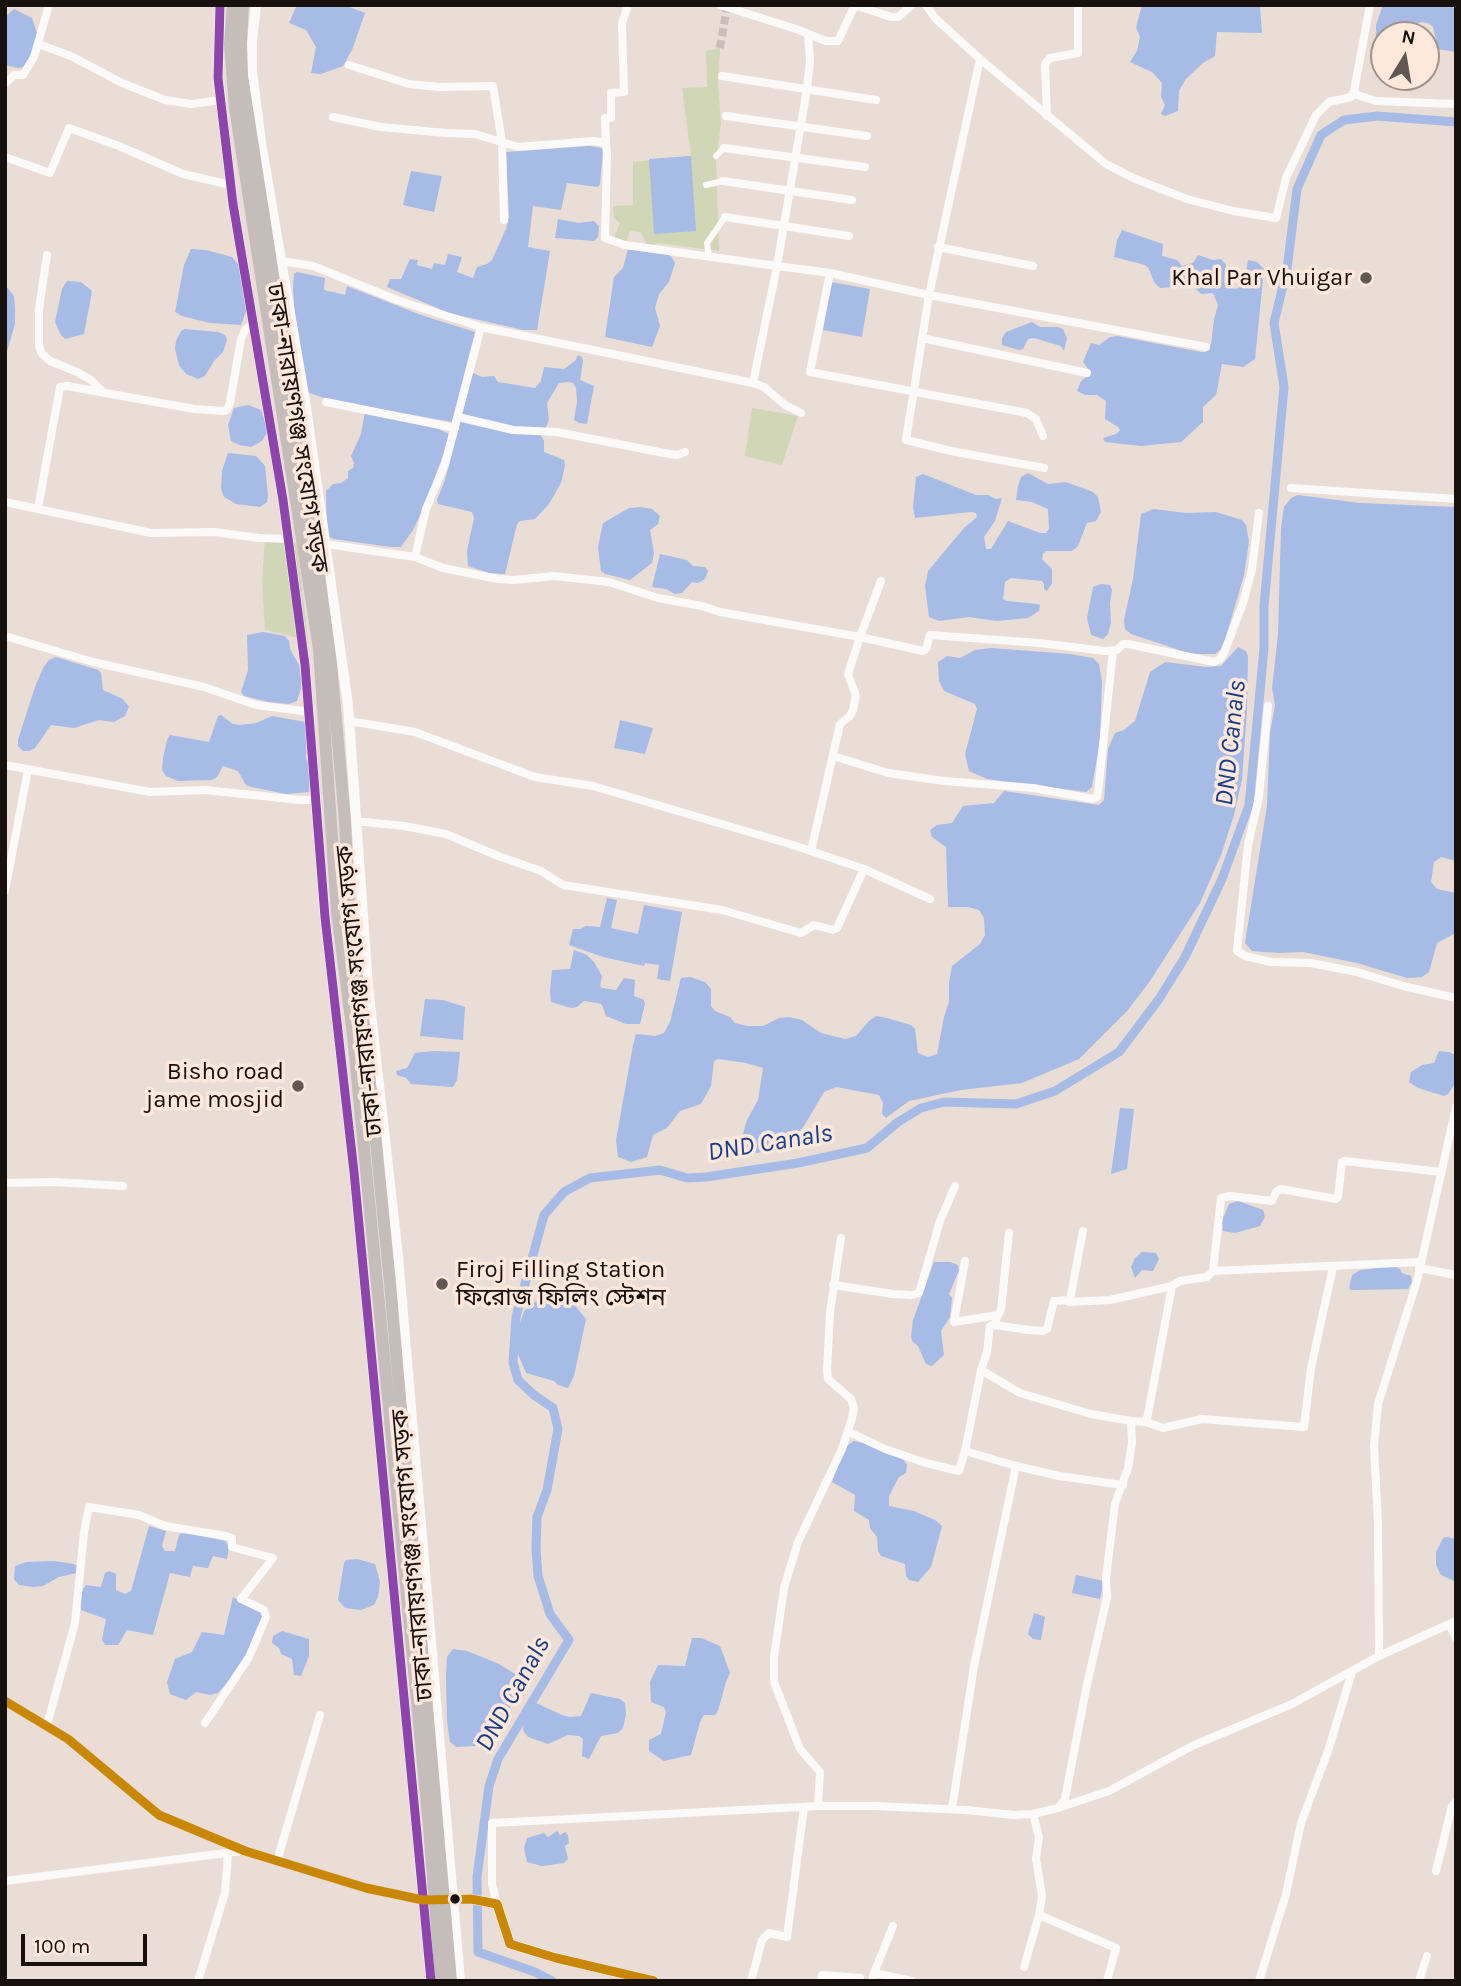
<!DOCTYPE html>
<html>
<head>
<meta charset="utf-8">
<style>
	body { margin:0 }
	#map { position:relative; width:1461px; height:1986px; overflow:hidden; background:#e9ddd6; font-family:Karla,sans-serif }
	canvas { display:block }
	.frame { position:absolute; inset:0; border:7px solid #17100c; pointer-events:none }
	.north { position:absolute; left:1370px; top:21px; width:70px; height:70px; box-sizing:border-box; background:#fee7db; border:2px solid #a29188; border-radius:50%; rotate:11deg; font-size:19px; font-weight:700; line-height:28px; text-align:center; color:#17100c }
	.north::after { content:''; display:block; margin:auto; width:24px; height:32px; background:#605853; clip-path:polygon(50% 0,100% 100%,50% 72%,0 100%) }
	.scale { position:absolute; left:21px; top:1934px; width:126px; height:32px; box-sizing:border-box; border:4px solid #17100c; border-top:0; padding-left:9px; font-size:21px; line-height:24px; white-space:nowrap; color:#17100c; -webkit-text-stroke:5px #fee7db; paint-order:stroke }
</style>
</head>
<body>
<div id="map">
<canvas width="1461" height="1986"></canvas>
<div class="frame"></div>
<div class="north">N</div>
<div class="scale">100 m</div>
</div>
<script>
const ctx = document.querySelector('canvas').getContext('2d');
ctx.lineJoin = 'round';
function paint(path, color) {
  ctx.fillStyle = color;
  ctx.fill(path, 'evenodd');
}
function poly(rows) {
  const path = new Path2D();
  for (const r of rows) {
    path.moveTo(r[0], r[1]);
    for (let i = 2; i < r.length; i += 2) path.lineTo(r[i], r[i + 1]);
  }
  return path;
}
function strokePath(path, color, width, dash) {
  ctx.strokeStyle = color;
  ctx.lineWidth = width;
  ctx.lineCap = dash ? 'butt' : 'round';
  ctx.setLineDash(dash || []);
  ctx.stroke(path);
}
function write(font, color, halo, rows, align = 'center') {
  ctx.font = font + ' Karla,"Noto Sans Bengali",sans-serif';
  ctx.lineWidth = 7;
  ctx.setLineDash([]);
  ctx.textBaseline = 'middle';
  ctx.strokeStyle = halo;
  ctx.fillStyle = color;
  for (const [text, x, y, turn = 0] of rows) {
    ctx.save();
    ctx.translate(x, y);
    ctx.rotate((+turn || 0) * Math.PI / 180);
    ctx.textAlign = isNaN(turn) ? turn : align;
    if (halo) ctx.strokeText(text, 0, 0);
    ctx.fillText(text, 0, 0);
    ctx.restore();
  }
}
paint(poly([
	[720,48,718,82,721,124,716,158,719,251,659,243,646,247,646,242,640,232,630,231,625,245,612,242,620,223,614,218,613,206,633,205,633,162,691,156,682,88,707,87,706,51],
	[752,408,798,416,782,465,745,456],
	[265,539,297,543,308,640,265,630,262,581]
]), '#d1d6b7');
paint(poly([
	[297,5,344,5,365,13,352,50,343,66,321,74,311,73,316,47,306,30,289,23],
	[1142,5,1260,5,1262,33,1217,32,1215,56,1203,63,1186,79,1179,91,1178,111,1165,116,1161,114,1165,105,1161,97,1162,83,1152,72,1130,62,1137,51,1140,37,1136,28],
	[1383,5,1456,5,1456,52,1438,49,1433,27,1428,23,1421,22,1414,25,1408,35,1384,35,1384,38,1376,36,1376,25],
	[14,9,32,18,37,33,33,55,24,67,18,68,5,65,5,17],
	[589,146,601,148,603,150,600,184,598,187,567,183,561,210,533,206,528,247,550,251,537,330,523,330,449,313,387,287,390,279,401,279,410,259,418,260,417,265,432,269,434,263,445,265,448,254,462,257,457,272,473,278,477,267,487,264,492,260,506,229,509,217,506,152],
	[691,156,696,231,654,234,649,159],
	[411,171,442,176,434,212,403,205],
	[558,219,579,223,594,221,599,226,598,237,594,241,555,238],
	[1122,230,1163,244,1162,256,1177,260,1182,266,1193,263,1198,255,1213,260,1221,259,1226,265,1224,282,1230,288,1236,289,1244,285,1248,260,1257,262,1264,269,1255,359,1243,367,1222,364,1216,395,1203,407,1203,422,1181,442,1141,446,1105,442,1103,438,1116,434,1120,430,1118,427,1105,419,1106,401,1097,395,1085,395,1077,391,1081,381,1091,373,1083,362,1091,343,1099,345,1110,337,1117,336,1201,352,1206,352,1211,344,1214,320,1218,305,1213,293,1201,294,1193,286,1160,288,1154,282,1149,269,1145,265,1114,257,1117,240],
	[191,249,206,250,232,257,238,264,246,299,246,311,241,325,210,323,182,316,175,312,184,265],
	[628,249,664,253,671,256,675,263,669,282,659,294,655,308,660,326,652,347,605,337,614,277,623,268],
	[297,272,325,278,324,290,345,295,347,286,421,315,475,332,452,422,330,400,307,392,295,315,293,289,294,274],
	[67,281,81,282,92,291,84,334,65,339,61,335,55,322,62,289],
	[831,282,870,289,862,337,823,330],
	[5,285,14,296,15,308,15,324,5,358],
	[1032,322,1040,327,1058,327,1063,329,1067,338,1064,351,1061,346,1034,338,1028,339,1023,349,1019,350,1002,345,1002,338,1006,332],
	[185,329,218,332,225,335,227,340,223,352,214,361,205,376,198,379,186,374,179,365,175,349,176,341,181,331],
	[578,355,582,357,583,361,580,380,594,386,587,424,579,423,574,420,577,402,576,388,573,383,569,382,559,383,547,403,549,420,545,429,513,428,461,414,473,373,482,377,494,376,498,382,535,388,541,381,544,367,564,369,575,361],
	[248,405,261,410,268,431,262,441,251,447,239,445,231,441,228,425,234,408],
	[365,412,434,427,449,434,445,450,423,509,413,530,401,547,391,547,334,539,329,537,327,528,326,491,333,484,341,483,348,478,348,471,353,468,354,463,351,456,361,434],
	[461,420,540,434,544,441,544,452,564,460,565,466,561,483,549,504,535,519,520,521,517,524,505,574,489,573,468,566,467,551,474,518,472,512,438,504,437,500,445,480],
	[228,453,256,456,265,466,268,496,267,502,260,507,236,504,224,497,221,489,222,471],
	[1028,473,1048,484,1066,482,1093,492,1098,497,1101,512,1096,521,1087,523,1078,546,1072,551,1046,551,1043,554,1042,559,1052,569,1052,583,1047,591,1044,589,1044,584,1042,581,1011,578,1005,582,1003,599,1007,601,1037,604,1040,605,1039,611,1028,618,996,621,969,617,939,621,929,617,925,586,928,571,964,528,977,517,976,513,971,512,915,518,913,507,916,477,923,474,976,495,988,495,996,499,1002,498,995,521,984,537,986,549,991,549,1008,521,1040,533,1046,533,1049,529,1048,509,1032,502,1016,500,1018,486,1021,477],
	[1298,495,1360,503,1456,507,1456,861,1441,857,1434,862,1431,882,1437,889,1456,893,1456,933,1437,943,1429,972,1422,977,1407,978,1357,963,1303,952,1278,953,1252,951,1245,943,1267,806,1270,733,1275,705,1272,688,1278,635,1281,528,1284,507,1291,498],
	[641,507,652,509,660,516,658,524,650,530,654,553,652,563,630,580,605,574,601,571,598,547,603,523,629,508],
	[1154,509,1186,513,1216,512,1242,520,1246,525,1249,542,1244,575,1225,640,1221,649,1215,654,1191,654,1131,634,1125,629,1124,620,1133,579,1141,514],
	[660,554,687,560,693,566,705,567,708,571,705,579,698,583,692,582,682,593,675,594,666,589,652,587],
	[1101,584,1110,585,1112,590,1110,603,1111,623,1108,634,1103,639,1091,635,1087,618,1093,587],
	[263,632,285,636,289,641,290,649,299,665,301,678,301,688,297,701,289,704,269,702,244,696,241,692,248,670,247,635],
	[1238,647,1246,651,1248,656,1247,709,1242,780,1234,815,1221,855,1200,903,1150,981,1128,1010,1079,1059,1022,1083,961,1090,909,1101,886,1118,882,1114,883,1103,879,1095,836,1087,824,1092,804,1126,786,1147,757,1153,744,1150,741,1141,747,1120,758,1100,763,1068,746,1063,718,1059,714,1061,711,1086,701,1104,680,1111,667,1128,653,1135,647,1157,631,1162,618,1157,616,1140,633,1045,636,1034,655,1036,664,1033,670,1022,681,978,690,977,705,982,711,989,711,1006,715,1011,730,1017,735,1023,747,1026,763,1026,779,1018,789,1017,802,1020,821,1033,845,1039,856,1036,869,1021,876,1016,887,1018,911,1025,915,1029,918,1053,928,1057,937,1054,944,1017,949,1002,949,983,952,966,980,944,985,935,984,918,979,910,968,907,948,907,946,847,932,837,930,830,937,825,952,823,963,806,994,803,1004,791,1099,805,1104,800,1108,749,1115,733,1124,730,1135,721,1150,672,1165,662,1206,667,1221,666],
	[991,648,1070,654,1093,658,1099,664,1102,682,1100,740,1092,787,1086,792,987,779,969,771,965,754,977,709,975,704,944,691,939,681,938,662,947,656,960,658,975,650],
	[56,657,98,670,101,673,103,690,123,699,129,707,125,716,114,722,99,720,74,728,51,725,35,748,30,751,23,751,18,746,18,740,35,687,43,668,49,660],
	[221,715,233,724,240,725,256,723,272,716,305,722,307,726,306,758,311,768,309,792,286,794,251,787,246,785,238,771,223,766,217,777,212,780,178,781,166,776,162,770,163,758,167,740,170,735,209,742,218,716],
	[620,720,653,728,645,754,614,748],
	[607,898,617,900,611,928,638,934,644,905,682,912,670,981,657,979,659,965,645,963,644,966,603,957,569,945,573,929,580,929,586,926,600,927],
	[574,950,587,955,594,962,602,976,600,986,602,988,616,990,624,978,635,980,634,996,644,1000,645,1004,640,1024,626,1024,606,1016,602,1005,598,1003,584,1001,577,1007,571,1008,551,1002,550,991,552,970,570,969],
	[425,999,443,1000,465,1007,463,1040,420,1036],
	[434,1051,460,1052,457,1080,453,1087,411,1084,406,1078,397,1075,396,1071,407,1068,415,1053],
	[1439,1051,1449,1052,1456,1055,1456,1082,1448,1094,1444,1096,1418,1088,1409,1082,1411,1072,1422,1065,1434,1063],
	[1120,1108,1134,1109,1127,1169,1111,1174],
	[1238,1201,1263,1210,1265,1217,1260,1226,1235,1233,1223,1231,1222,1221,1229,1204],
	[1142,1252,1156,1253,1159,1259,1153,1271,1142,1270,1135,1278,1131,1267,1135,1258],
	[934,1262,950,1262,958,1265,959,1270,949,1294,952,1298,950,1317,941,1331,944,1355,932,1366,926,1364,918,1346,912,1341,911,1337,913,1320],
	[1394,1266,1400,1269,1402,1273,1411,1276,1412,1282,1408,1289,1351,1290,1349,1288,1352,1275,1360,1270],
	[551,1289,568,1291,573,1303,586,1319,574,1376,568,1388,558,1385,554,1381,526,1373,518,1354,518,1329,524,1311],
	[854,1441,875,1446,903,1459,907,1465,906,1473,899,1477,889,1496,889,1506,914,1511,935,1520,942,1526,931,1567,918,1582,909,1580,906,1576,905,1564,881,1556,878,1551,877,1537,870,1528,869,1520,854,1511,855,1495,832,1482,842,1454,848,1445],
	[149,1526,166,1531,162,1546,165,1551,175,1551,179,1535,183,1532,225,1541,229,1547,227,1559,213,1556,208,1568,193,1566,190,1577,170,1573,153,1635,127,1630,118,1645,105,1645,102,1640,106,1619,81,1610,80,1603,83,1589,86,1585,101,1587,105,1573,109,1571,116,1574,116,1590,125,1594,131,1591],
	[1447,1537,1456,1539,1456,1582,1441,1575,1436,1565,1436,1552,1443,1538],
	[357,1559,375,1564,380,1582,378,1597,374,1605,361,1610,345,1608,338,1600,344,1563,346,1560],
	[54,1561,74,1564,77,1566,76,1573,59,1577,43,1586,33,1587,19,1585,14,1579,15,1566,26,1562],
	[1076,1575,1104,1581,1100,1599,1072,1593],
	[233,1597,264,1614,240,1668,218,1693,210,1695,196,1692,186,1700,170,1694,167,1682,175,1659,192,1652,202,1632,224,1635],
	[1034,1613,1045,1617,1041,1640,1033,1639,1028,1634],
	[282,1631,309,1639,309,1656,301,1676,294,1675,292,1659,281,1654,279,1648,272,1643,273,1636],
	[692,1638,701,1638,720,1646,730,1673,726,1682,718,1711,715,1715,704,1715,700,1722,691,1755,664,1761,649,1751,649,1740,661,1734,666,1712,664,1707,651,1702,650,1682,658,1665,685,1666],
	[453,1649,467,1651,499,1664,520,1677,518,1689,505,1719,475,1746,456,1747,450,1742,447,1722,446,1676,447,1657],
	[591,1693,620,1699,625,1703,626,1714,623,1728,618,1733,601,1736,589,1759,582,1756,583,1739,579,1736,568,1735,548,1744,528,1737,523,1730,524,1721,534,1702,562,1715,570,1717,581,1716],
	[557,1831,560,1835,565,1832,568,1835,569,1843,565,1846,568,1859,564,1863,542,1866,527,1862,524,1848,527,1838,544,1833,548,1837]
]), '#a6bbe6');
strokePath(poly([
	[552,1981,535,1972,478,1952,477,1877,489,1786,498,1759,569,1640,550,1614,538,1576,536,1548,537,1517,547,1490,558,1429,553,1408,534,1395,518,1380,513,1362,516,1317,544,1215,564,1192,590,1178,660,1170,687,1178,706,1177,798,1163,867,1148,898,1122,921,1108,944,1102,1016,1104,1055,1091,1119,1052,1159,999,1185,957,1222,879,1249,805,1259,702,1264,648,1264,606,1284,387,1274,323,1287,269,1297,189,1321,135,1344,120,1377,116,1456,122]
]), '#a6bbe6', 9);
strokePath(poly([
	[720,48,727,7]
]), '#cabeb8', 8, [8, 4]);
strokePath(poly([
	[716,156,724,148],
	[706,185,723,181],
	[709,256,707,243,725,217]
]), '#fcfaf9', 6);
strokePath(poly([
	[720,5,796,29,826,41,838,41,853,9,858,6,891,17,898,17,912,5],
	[926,5,935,18,980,59,1106,164,1133,178,1187,199,1233,211,1276,218,1286,178,1316,115,1329,102,1351,97,1354,91,1370,5],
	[808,34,810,61,807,89,777,266,830,273,929,295,1206,347],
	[38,44,71,56,122,83,165,100,191,104,221,100],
	[980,59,929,295,906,440,951,451,1044,468],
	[349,65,409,84,439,87,493,86,502,142,504,220],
	[722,76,876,100],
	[5,84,14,75,23,75,34,57,49,5],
	[1354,91,1357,95,1376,101,1456,104],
	[726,116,867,136],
	[1047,116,1045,64,1050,58,1078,53,1078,5],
	[333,117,381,127,446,133,475,134,518,147,593,141,606,143,607,155,605,238,625,245,777,266,753,383],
	[606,143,605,118,611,118,611,93,624,92,622,23,628,5],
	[724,148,865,167],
	[5,157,50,173,69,128,119,146,183,174,231,185],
	[723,181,852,200],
	[725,217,849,236],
	[938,247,1033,266],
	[47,255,39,309,39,346,42,354,50,361,77,372,91,380,104,393],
	[281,261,313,266,397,300,481,327,753,383,764,387,785,405,801,413],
	[830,273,810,372,1027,413,1036,419,1043,436],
	[922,338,1087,373],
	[326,402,455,428],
	[458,417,513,430,557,432,664,453,677,455,685,452],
	[1291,488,1456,499],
	[5,502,151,533,214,532,259,538,289,539],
	[38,508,60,387,67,386,194,409,223,411,227,410,230,403,241,339,245,330,254,322],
	[326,544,415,557,443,568,498,579,514,580,554,576,609,582,658,598,702,606,720,612,860,637,848,674,856,696,853,710,850,716,840,724,811,851],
	[415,557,426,509,445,464,481,327],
	[881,581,860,637,923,651,926,649,930,635,1039,643,1105,651,1117,650,1123,644,1128,644,1214,662,1220,659,1224,653,1243,603,1252,569,1259,513],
	[5,636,93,662,204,687,256,705,310,712],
	[1268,706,1259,797,1248,845,1237,951,1245,956,1271,962,1311,963,1357,972,1403,986,1456,998],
	[349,721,415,732,535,777,593,786,793,845,864,869,930,899],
	[833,756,888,773,944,781,1033,788,1093,799,1097,797,1098,792,1113,651],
	[5,765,150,792,205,790,300,800,317,800],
	[355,821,404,826,446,834,498,856,541,871,563,885,722,910,801,933,814,925,833,930,837,928,864,869],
	[5,891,28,770],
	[5,1183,55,1182,123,1186],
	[1009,1233,1001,1309,994,1325,990,1326,987,1352,981,1370,965,1451,1016,1466],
	[965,1261,954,1322,998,1315],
	[1419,1268,1456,1275],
	[1213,1271,1421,1262],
	[833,1285,893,1294,912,1295,919,1293,940,1221,955,1186],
	[1069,1302,1110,1300,1172,1286],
	[994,1325,1029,1330,1042,1331,1047,1329,1054,1301,1070,1300,1083,1231],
	[981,1370,1020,1393,1091,1414,1131,1421],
	[1146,1422,1163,1428,1202,1419,1304,1427,1311,1368,1333,1267],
	[849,1432,885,1449,926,1463,959,1471,965,1451],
	[1449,1624,1456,1638],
	[1379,1656,1378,1523,1374,1446,1378,1404,1417,1281,1456,1107],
	[5,1701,68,1739,159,1815,245,1851,366,1888,423,1900],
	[48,1721,75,1623,84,1532,89,1507,139,1515,165,1526,226,1536,232,1538,232,1547,273,1558,241,1599,264,1610,266,1617,249,1657,205,1723],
	[818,1806,820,1772,800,1749,774,1682,774,1657,784,1588,798,1542,842,1449,852,1418,854,1408,851,1399,828,1379,827,1371,830,1312,841,1238],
	[1059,1807,1065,1799,1086,1689,1107,1597,1106,1578,1115,1504,1128,1468,1132,1443,1131,1421,1146,1422,1147,1419,1172,1286,1180,1281,1207,1277,1213,1271,1221,1198,1230,1196,1272,1201,1276,1192,1281,1189,1336,1199,1338,1197,1342,1162,1345,1161,1441,1172],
	[952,1809,974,1666,1016,1466,1059,1476,1123,1485],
	[277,1861,320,1715],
	[1436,1871,1452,1806,1456,1802],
	[5,1881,242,1851],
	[497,1904,492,1884,492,1823,820,1806,874,1806,966,1810,1014,1815,1033,1814,1058,1808,1109,1791,1192,1746,1292,1704,1379,1656,1456,1621],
	[1039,1915,1116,1948,1107,1981],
	[1024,1967,1039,1915,1042,1896,1036,1859,1039,1837,1033,1814],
	[874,1973,893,1926],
	[198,1981,225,1893,228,1853],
	[751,1981,762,1940,769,1933,787,1937,804,1807],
	[821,1981,822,1975,860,1978],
	[872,1981,874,1973,912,1981],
	[1259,1981,1286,1894,1301,1823,1328,1751,1352,1672],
	[1419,1981,1427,1956]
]), '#fcfaf9', 8);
strokePath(poly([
	[220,5,218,78,233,204,283,500,305,665,325,917,354,1172,431,1981],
	[256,5,252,41,252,71,261,142,306,407,348,705,368,986,398,1256,460,1981],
	[448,1899,471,1899,497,1904,510,1944,556,1958,654,1981]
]), '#fcfaf9', 10);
strokePath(poly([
	[233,5,230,44,235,108,319,649,337,912,353,1035,384,1356,429,1827,441,1981],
	[243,5,241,43,242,76,315,544,331,664,345,821,350,931,365,1032,390,1283,451,1981]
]), '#c5bdba', 12);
strokePath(poly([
	[220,5,218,78,233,204,283,500,305,665,325,917,354,1172,431,1981]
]), '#8e44ad', 9);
strokePath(poly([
	[5,1701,68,1739,159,1815,245,1851,366,1888,423,1900,471,1899,497,1904,510,1944,556,1958,654,1981]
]), '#ca8802', 9);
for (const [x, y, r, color] of [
	[1366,278,7,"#605853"],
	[298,1086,7,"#605853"],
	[442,1284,7,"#605853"],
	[455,1899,6,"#17100c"]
]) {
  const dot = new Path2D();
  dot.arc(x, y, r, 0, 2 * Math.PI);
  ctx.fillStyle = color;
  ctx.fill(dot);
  strokePath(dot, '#fee7db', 2.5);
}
write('24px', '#17100c', '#fee7db', [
	["Khal Par Vhuigar",1352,278],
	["Bisho road",284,1072],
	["jame mosjid",284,1100],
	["Firoj Filling Station",456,1270,"left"],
	["ফিরোজ ফিলিং স্টেশন",456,1298,"left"]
], 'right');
write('24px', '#17100c', '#fee7db', [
	["ঢাকা-নারায়ণগঞ্জ সংযোগ সড়ক",297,428,81],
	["ঢাকা-নারায়ণগঞ্জ সংযোগ সড়ক",360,991,-96],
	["ঢাকা-নারায়ণগঞ্জ সংযোগ সড়ক",413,1555,-95]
]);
write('italic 26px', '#173d86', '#fee7db', [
	["DND Canals",1231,743,-84],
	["DND Canals",770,1143,-9],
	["DND Canals",513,1694,-61]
]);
</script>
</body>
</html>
